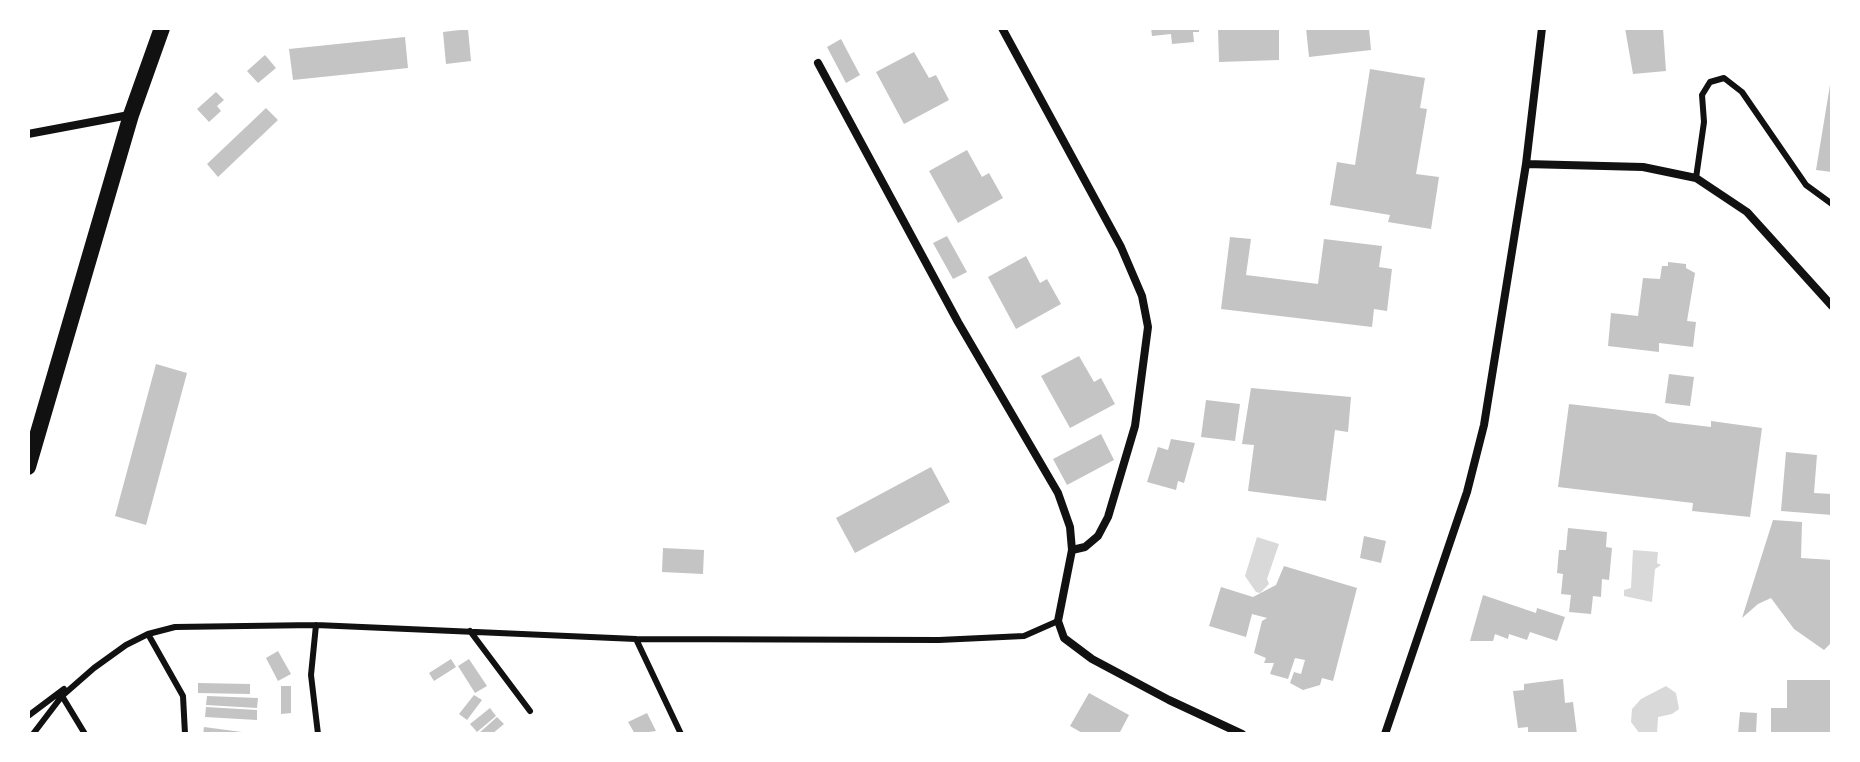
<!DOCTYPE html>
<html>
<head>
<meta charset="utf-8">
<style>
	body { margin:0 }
	#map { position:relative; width:1860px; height:762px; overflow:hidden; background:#fff; font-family:Karla,sans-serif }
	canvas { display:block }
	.frame { position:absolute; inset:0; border:30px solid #fff; pointer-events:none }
</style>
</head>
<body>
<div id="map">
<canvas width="1860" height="762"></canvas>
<div class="frame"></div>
</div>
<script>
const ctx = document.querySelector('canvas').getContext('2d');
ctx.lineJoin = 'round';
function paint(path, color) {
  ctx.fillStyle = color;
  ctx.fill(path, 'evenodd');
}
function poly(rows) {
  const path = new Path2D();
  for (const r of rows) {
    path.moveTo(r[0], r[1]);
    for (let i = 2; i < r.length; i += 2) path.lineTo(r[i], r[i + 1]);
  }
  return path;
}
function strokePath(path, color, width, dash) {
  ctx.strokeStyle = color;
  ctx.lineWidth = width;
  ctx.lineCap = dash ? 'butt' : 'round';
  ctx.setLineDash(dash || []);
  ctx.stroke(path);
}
paint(poly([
	[1257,537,1279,544,1267,579,1269,584,1260,593,1256,592,1245,576],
	[1633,550,1658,552,1657,563,1661,565,1655,569,1652,602,1624,596,1624,590,1631,588],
	[1666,686,1676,693,1679,709,1672,714,1658,717,1657,734,1640,734,1631,722,1632,709,1641,699]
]), '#d9d9d9');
paint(poly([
	[1151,28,1199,28,1199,32,1193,32,1194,42,1172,44,1171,34,1152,36],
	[1218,28,1279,29,1279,60,1219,62],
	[1306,28,1369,28,1371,50,1309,57],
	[1625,28,1663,28,1666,71,1633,74],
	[468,29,471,61,446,64,443,32],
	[405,37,408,68,293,80,289,49],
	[841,39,860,75,846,83,827,47],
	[914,52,929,78,936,75,949,100,904,124,876,72],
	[265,55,276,68,258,83,247,71],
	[1370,69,1425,78,1420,108,1427,109,1416,174,1439,177,1431,229,1388,222,1390,215,1330,205,1337,162,1355,165],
	[1830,85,1832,85,1832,172,1816,170],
	[216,92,224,100,217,106,221,111,209,122,197,109],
	[266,108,278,120,218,177,207,164],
	[967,150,982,177,989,173,1003,198,958,223,929,171],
	[947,236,967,272,953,279,933,243],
	[1230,237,1251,239,1246,275,1318,284,1324,239,1382,246,1379,267,1392,269,1387,311,1374,309,1372,327,1221,309],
	[1026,256,1040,283,1047,279,1061,304,1016,329,988,277],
	[1668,262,1686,264,1686,268,1695,273,1687,321,1696,322,1693,347,1659,343,1659,352,1608,346,1611,313,1638,316,1643,278,1660,279,1662,266,1668,266],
	[1079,356,1094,382,1101,378,1115,404,1070,428,1041,376],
	[156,364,187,373,146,525,115,516],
	[1669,374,1694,377,1690,406,1665,403],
	[1251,388,1351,397,1348,432,1335,430,1326,501,1248,491,1254,445,1242,444],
	[1206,400,1240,404,1235,441,1201,437],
	[1569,404,1655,414,1669,422,1711,427,1711,421,1762,428,1750,517,1692,511,1693,503,1558,487],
	[1101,434,1114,460,1067,485,1053,459],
	[1171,439,1195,443,1184,483,1178,481,1176,490,1147,482,1158,447,1168,450],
	[1786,452,1817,455,1814,493,1832,494,1832,515,1781,511],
	[931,467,950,502,855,553,836,518],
	[1773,520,1802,522,1801,558,1832,560,1832,642,1824,650,1794,629,1771,598,1758,604,1742,618],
	[1568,528,1607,532,1606,547,1612,548,1609,580,1602,579,1601,597,1593,596,1591,614,1569,612,1571,595,1561,594,1563,574,1557,573,1559,550,1566,550],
	[1364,536,1386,541,1381,563,1360,558],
	[663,548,704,550,703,574,662,572],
	[1284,566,1357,588,1333,681,1322,678,1320,685,1303,690,1290,683,1294,672,1301,674,1305,660,1295,658,1288,679,1270,674,1274,663,1264,663,1266,658,1254,653,1262,621,1267,618,1252,614,1246,637,1209,626,1221,587,1253,597,1276,585],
	[1483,595,1536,613,1537,608,1565,617,1557,641,1530,632,1527,640,1509,634,1508,639,1495,634,1493,641,1470,641],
	[278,651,291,674,278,681,266,658],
	[451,659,456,667,434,681,429,673],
	[469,659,487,686,475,693,458,666],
	[1563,679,1565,703,1573,702,1577,734,1528,734,1528,727,1518,728,1513,691,1524,690,1524,684],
	[1787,680,1832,680,1832,734,1771,734,1771,708,1787,708],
	[198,683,250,684,250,694,198,693],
	[281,686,291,686,291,713,281,714],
	[1089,693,1129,715,1119,734,1084,734,1070,726],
	[474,695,482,700,467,720,459,714],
	[207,696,258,698,257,708,206,705],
	[206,707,257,710,257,720,205,717],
	[490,708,496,716,477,732,470,724],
	[1740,712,1757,713,1756,734,1738,734],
	[647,713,656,731,635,734,628,722],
	[497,717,504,724,492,734,478,734],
	[204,727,242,732,242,734,203,734]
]), '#c4c4c4');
strokePath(poly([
	[1696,178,1704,122,1702,95,1710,82,1724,78,1742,92,1806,185,1832,204],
	[316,625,311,675,318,734],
	[470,631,530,711],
	[148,634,183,696,185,734],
	[636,639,681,734],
	[62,696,85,734],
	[28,716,64,689],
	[33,734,62,696,94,668,126,645,148,634,175,627,316,625,636,639,939,640,1024,636,1058,621]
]), '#111', 6);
strokePath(poly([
	[1002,28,1121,247,1142,296,1148,327,1135,426,1108,517,1098,536,1085,547,1072,550],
	[818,63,958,322,1058,493,1070,527,1072,550,1058,621,1064,638,1092,659,1169,700,1242,734],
	[28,134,129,115],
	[1526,164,1643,167,1696,178,1747,212,1832,306],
	[1385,734,1467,492,1484,425,1526,164,1542,28]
]), '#111', 8);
strokePath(poly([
	[28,467,131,115,162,28]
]), '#111', 16);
</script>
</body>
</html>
